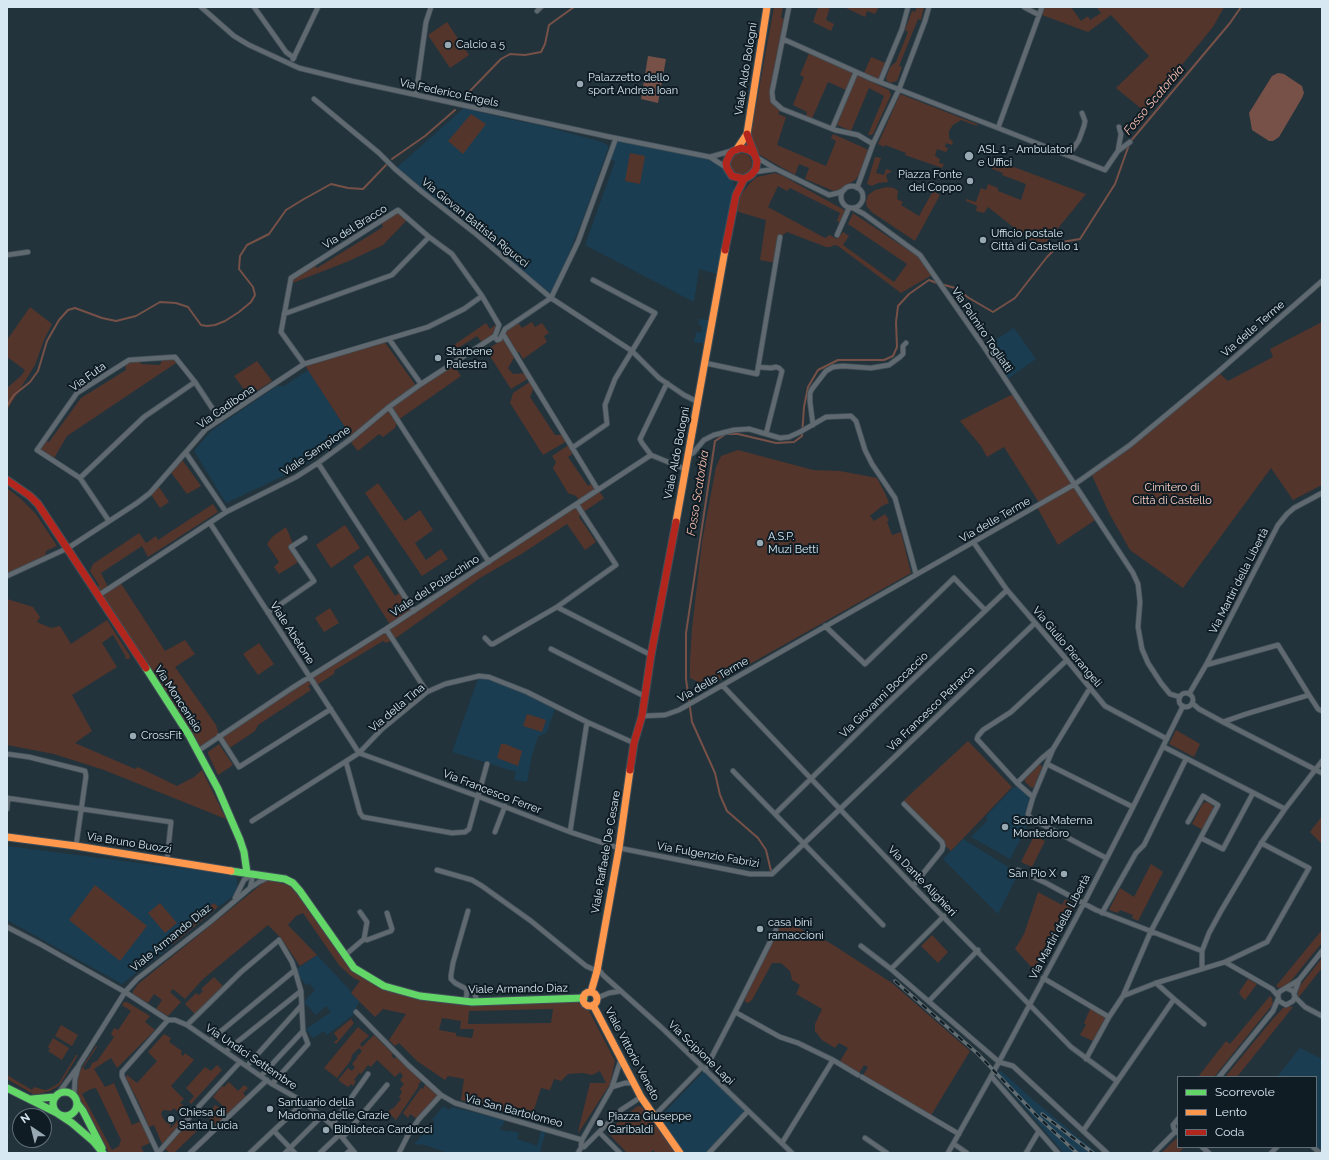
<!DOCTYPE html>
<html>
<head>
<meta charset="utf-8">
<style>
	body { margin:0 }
	#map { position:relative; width:1329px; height:1160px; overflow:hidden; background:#22333c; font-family:Raleway,sans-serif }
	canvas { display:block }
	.frame { position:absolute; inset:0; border:8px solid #d7e8f3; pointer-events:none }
	.legend { position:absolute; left:1177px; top:1076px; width:140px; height:72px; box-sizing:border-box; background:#0f1c24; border:1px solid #5f6e77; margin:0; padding:5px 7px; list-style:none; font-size:12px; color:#d7e8f3 }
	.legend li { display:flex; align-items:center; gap:8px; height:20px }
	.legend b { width:20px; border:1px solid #5f6e77 }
	.north { position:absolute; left:12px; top:1108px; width:40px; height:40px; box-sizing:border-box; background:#0f1c24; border:1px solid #5f6e77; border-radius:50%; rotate:325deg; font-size:11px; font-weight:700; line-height:16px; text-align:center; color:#d7e8f3 }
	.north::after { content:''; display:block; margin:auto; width:14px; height:18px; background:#98a9b3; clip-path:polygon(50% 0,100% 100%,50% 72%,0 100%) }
</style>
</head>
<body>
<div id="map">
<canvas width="1329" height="1160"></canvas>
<div class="frame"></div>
<ul class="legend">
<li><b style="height:5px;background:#63d668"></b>Scorrevole</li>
<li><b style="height:5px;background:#ff974d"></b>Lento</li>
<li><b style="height:5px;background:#b3261e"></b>Coda</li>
</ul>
<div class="north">N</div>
</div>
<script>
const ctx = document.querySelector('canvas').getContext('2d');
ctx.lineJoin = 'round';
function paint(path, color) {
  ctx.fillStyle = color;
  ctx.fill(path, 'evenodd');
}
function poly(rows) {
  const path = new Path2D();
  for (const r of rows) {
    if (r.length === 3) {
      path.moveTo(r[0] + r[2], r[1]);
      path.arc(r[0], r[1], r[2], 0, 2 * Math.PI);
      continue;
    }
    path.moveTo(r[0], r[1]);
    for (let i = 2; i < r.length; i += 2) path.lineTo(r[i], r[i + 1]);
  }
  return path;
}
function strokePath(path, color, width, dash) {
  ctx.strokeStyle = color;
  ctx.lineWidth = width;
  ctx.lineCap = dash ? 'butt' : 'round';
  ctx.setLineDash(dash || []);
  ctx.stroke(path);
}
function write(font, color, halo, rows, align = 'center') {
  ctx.font = font + ' Raleway,sans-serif';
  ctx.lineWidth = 4;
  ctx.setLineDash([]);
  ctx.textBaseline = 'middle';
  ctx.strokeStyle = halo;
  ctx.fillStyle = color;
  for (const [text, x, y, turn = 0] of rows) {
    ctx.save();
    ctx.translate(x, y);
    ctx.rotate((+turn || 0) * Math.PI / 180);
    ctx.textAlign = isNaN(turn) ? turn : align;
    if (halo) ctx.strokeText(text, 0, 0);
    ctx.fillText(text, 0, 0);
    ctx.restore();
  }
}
paint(poly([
	[464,108,508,119,540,125,602,142,609,146,583,219,551,298,395,169],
	[616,138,710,157,732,176,736,195,720,275,699,269,694,302,585,245,615,161,609,159],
	[699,319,712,320,708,344,694,342,696,332,701,333,702,326,699,325],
	[1014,328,1036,359,1006,380,984,347],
	[308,370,349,433,340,442,294,471,226,503,194,451,210,432,217,427,277,386,284,386],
	[479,676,489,677,556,706,547,732,538,737,532,755,527,782,514,780,516,772,452,752],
	[1017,787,1020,787,1029,797,1030,801,1025,813,1028,821,1025,831,1010,859,971,837,987,821,987,815,1013,788],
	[963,839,1015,871,1013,874,1017,876,998,914,943,859],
	[7,846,233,875,237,879,237,887,233,896,218,907,214,903,174,934,171,937,172,945,122,984,7,920,7,907,9,905,7,903],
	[317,955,360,1001,356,1007,358,1011,327,1035,324,1031,313,1038,306,1029,331,1012,326,1006,316,1015,304,1002,315,990,309,983,306,985,302,980,299,976,297,969],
	[1300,1048,1322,1059,1322,1153,1316,1147,1316,1077,1277,1077],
	[705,1070,748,1111,709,1153,680,1153,659,1118],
	[1000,1070,1031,1098,1097,1153,1064,1153,997,1076],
	[443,1106,449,1110,452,1107,505,1120,502,1127,500,1127,499,1129,508,1132,509,1130,519,1133,517,1139,535,1145,537,1146,542,1128,546,1129,540,1153,448,1153,425,1145,414,1144,427,1130,429,1130,435,1122,432,1120]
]), '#1a3d52');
paint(poly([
	[774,7,783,7,781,18,787,19,772,90,770,95,772,104,780,111,778,114,786,117,777,145,826,166,836,141,831,138,833,134,869,150,861,172,855,180,836,192,805,179,809,168,799,164,795,175,760,155,755,150,749,131,754,117],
	[818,7,830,7,826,20,834,24,831,31,813,22],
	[844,7,879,7,875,14,867,11,865,17],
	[917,7,924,7,921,20,918,19,899,66,902,67,897,81,890,83,887,81,886,78,890,67,896,62,908,32,905,30,912,11,915,12],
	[1045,7,1071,7,1081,21,1088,16,1090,20,1101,13,1097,8,1099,7,1226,7,1223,9,1213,27,1144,111,1116,88,1149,56,1111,15,1088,32,1042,15],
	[447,22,469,55,450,68,428,35],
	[810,51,854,71,846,90,828,82,811,121,805,119,807,112,793,105,804,77,800,75],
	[871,57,888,64,881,80,864,73],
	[857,75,889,90,891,95,873,134,871,135,868,135,884,96,869,88,851,131,837,125],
	[900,94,977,124,977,126,961,120,953,125,949,131,949,138,953,142,952,145,946,143,945,147,948,148,946,152,937,149,935,156,940,159,939,163,944,164,942,168,905,155,906,153,885,145,884,147,878,144],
	[471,114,486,124,463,154,448,141],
	[741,164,11],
	[630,153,645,156,640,184,625,181],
	[875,157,881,158,876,173,884,175,886,169,892,171,886,175,888,182,878,183,872,186,867,184],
	[995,160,1086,194,1041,249,988,207,984,213,976,211,977,206,966,201,966,199,976,202,981,188,986,190,988,184,998,188,998,191,1021,200,1026,184,1002,175,1003,173,992,169],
	[775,173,783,176,846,211,840,223,837,221,840,213,790,188,787,191,778,186,768,207,825,238,830,235,837,239,843,232,849,236,843,245,894,282,907,264,848,224,853,213,920,258,932,275,901,293,838,246,834,245,831,247,826,247,787,232,780,237,776,263,760,260,766,220,735,211,739,197,750,183,757,177],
	[887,187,894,188,898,191,897,199,903,202,901,205,919,216,933,191,940,195,915,241,873,213,867,207,866,202,868,195,875,190],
	[398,210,408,219,383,245,349,261,290,284,291,278,313,264,317,268,383,227,381,221],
	[30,307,52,324,44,340,35,365,7,410,7,388,22,375,25,370,7,357,7,340],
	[517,321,522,328,532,322,535,327,542,323,549,333,544,336,547,342,523,359,519,352,514,354,515,356,508,368,513,374,526,373,529,378,511,389,486,350,504,339,503,334],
	[1322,322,1322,485,1293,500,1271,468,1183,588,1130,550,1109,513,1091,473,1130,445,1218,372,1228,381,1273,357,1270,349],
	[486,323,490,329,498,323,495,336,483,344,477,336,450,353,448,349],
	[384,341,417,387,453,364,461,376,398,420,395,428,383,437,379,434,358,451,349,440,352,438,304,364],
	[175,357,179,361,67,436,53,460,37,450,44,440,49,442,81,398,126,370,125,362,140,359,141,364,160,365,163,358],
	[257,361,272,381,249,396,234,376],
	[531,381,534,387,530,397,555,435,563,435,567,441,543,455,510,403,513,393],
	[1015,394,1098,518,1058,545,1037,507,1040,504,1004,447,987,457,981,446,960,421,1009,396],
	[570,444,575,452,568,457,588,486,593,483,604,498,582,513,579,517,596,542,585,550,567,524,523,553,480,578,393,640,386,643,383,641,335,670,334,674,315,686,313,683,308,686,311,690,258,725,255,731,228,749,219,736,198,751,95,590,99,585,90,571,93,564,139,533,146,543,156,536,158,540,213,504,218,512,148,557,142,546,101,573,109,589,120,582,165,651,185,640,195,654,175,667,216,725,219,736,391,626,353,566,368,555,395,596,401,592,413,610,580,502,576,496,568,493,553,468,556,462,552,456],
	[738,450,813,470,840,471,877,478,885,493,889,503,882,506,870,516,874,521,885,514,889,520,887,522,892,535,901,532,911,573,725,678,698,682,690,678,690,661,692,628,702,542,716,467,721,456],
	[181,458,201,486,187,494,170,471],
	[378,483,405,521,420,510,433,530,415,543,426,560,441,549,448,559,422,576,365,493],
	[157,484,169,502,160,508,150,493],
	[7,488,21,499,36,514,57,546,46,551,45,556,7,573],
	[345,525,360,548,331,568,316,545],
	[286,527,300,561,279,574,274,567,279,562,267,544,272,537],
	[7,599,33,607,40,617,37,622,51,628,60,626,71,644,107,620,130,656,130,658,128,659,124,658,126,657,113,635,102,643,117,667,72,695,92,731,75,743,135,769,138,767,177,786,194,777,202,770,226,819,104,770,54,754,7,745],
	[330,608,339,623,324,632,315,618],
	[259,643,274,664,258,675,243,654],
	[527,714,546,720,542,732,523,726],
	[1176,730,1200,744,1194,757,1169,744],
	[968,741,1012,787,951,851,902,802],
	[219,744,233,765,218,775,208,754,208,752],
	[501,744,505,744,522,751,518,766,497,758],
	[1039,765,1041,765,1042,767,1034,787,1032,788,1025,782,1025,779],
	[1207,802,1212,805,1214,809,1203,830,1192,824,1203,803],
	[1322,816,1322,844,1310,832],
	[1034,836,1045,841,1032,867,1021,862],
	[1151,864,1163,872,1138,921,1132,918,1133,915,1120,910,1118,913,1109,910,1120,888,1134,897],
	[268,880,289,885,299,894,345,962,382,988,472,1005,576,1002,581,1003,588,1009,615,1061,610,1084,579,1132,578,1132,590,1083,606,1083,600,1071,592,1075,583,1073,568,1074,561,1081,554,1079,550,1090,541,1088,531,1119,461,1100,464,1079,448,1076,445,1080,417,1061,399,1043,395,1046,389,1040,406,1014,383,1009,375,1017,351,993,360,981,352,977,339,965,303,913,296,916,288,925,317,955,300,966,281,938,268,925,203,979,185,999,173,989,170,992,181,1002,168,1016,156,1009,162,1000,154,994,148,1003,133,994,133,991,138,984,263,883],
	[553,1009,551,1023,468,1024,469,1011],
	[442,1018,461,1021,460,1029,474,1029,472,1038,456,1036,456,1033,439,1030],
	[95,885,147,926,120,961,69,920],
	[1038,892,1062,905,1065,899,1076,905,1072,913,1067,910,1034,970,1015,949,1024,934],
	[160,903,177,923,165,933,148,913],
	[214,903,218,907,172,945,171,937,174,934],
	[782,922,799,928,830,943,892,983,970,1051,930,1117,862,1077,868,1067,864,1065,858,1075,839,1063,848,1048,839,1043,835,1048,822,1040,815,1031,815,1024,822,1009,796,994,800,985,792,980,790,971,781,963,772,963,752,1000,748,1003,745,1002,745,998],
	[1322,930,1322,943,1311,956,1287,986,1279,988,1276,986],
	[932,935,948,952,938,963,921,946],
	[1322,958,1322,968,1298,998,1298,988],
	[214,977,223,986,195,1014,185,1004,196,993,199,995,203,991,201,989],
	[1248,979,1257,984,1245,1000,1241,996,1239,992],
	[1270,996,1272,998,1273,1004,1214,1077,1198,1077,1226,1041,1230,1044],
	[124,1002,127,1002,150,1016,145,1022,155,1030,117,1068,111,1058,94,1069,105,1087,114,1083,132,1125,141,1121,150,1143,141,1147,144,1153,109,1153,78,1097,77,1089,79,1072,96,1046,97,1047,83,1068,85,1070,90,1068,92,1063,97,1061,114,1037,111,1034,114,1028,118,1030,131,1011,122,1005],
	[96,1088,121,1140,119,1146,112,1150,82,1094,91,1089],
	[1287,1006,1293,1007,1237,1077,1225,1077,1272,1020,1283,1008],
	[1091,1007,1109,1017,1095,1042,1080,1035,1086,1025,1084,1023],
	[351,1019,354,1023,336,1044,334,1042,338,1039,334,1033],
	[61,1025,78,1035,72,1046,55,1036],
	[358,1027,369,1036,360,1044,362,1047,374,1035,393,1054,391,1056,393,1057,394,1059,396,1057,422,1080,418,1085,419,1086,396,1120,390,1114,387,1117,386,1115,392,1108,393,1109,401,1099,399,1097,402,1092,400,1089,404,1084,400,1080,403,1076,400,1072,395,1077,377,1060,371,1067,368,1065,361,1074,359,1073,354,1080,356,1081,353,1086,351,1084,348,1087,338,1080,348,1068,352,1071,355,1067,352,1064,357,1058,358,1054,359,1055,362,1051,359,1048,352,1055,351,1060,337,1078,324,1068],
	[164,1034,171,1038,169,1042,182,1051,181,1054,183,1056,185,1053,194,1060,171,1086,184,1099,180,1103,184,1106,178,1112,174,1108,171,1111,163,1110,161,1114,164,1120,168,1124,171,1124,170,1127,171,1128,178,1120,182,1123,162,1144,154,1125,149,1127,139,1103,126,1078,127,1075,137,1083,157,1061,148,1052],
	[53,1038,69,1048,62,1060,48,1051,50,1049,48,1047],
	[76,1055,78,1055,60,1085,50,1091,38,1094,33,1094,7,1079,7,1075,32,1090,34,1087,45,1090,49,1089,59,1083],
	[217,1065,222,1070,191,1104,189,1102,194,1096,186,1088,205,1067,211,1071],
	[229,1082,238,1091,244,1085,248,1088,243,1093,247,1098,216,1126,207,1116,215,1105,222,1109,224,1107,213,1097,222,1086,224,1087],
	[426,1083,439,1094,417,1119,410,1114,408,1118,403,1113,421,1088,423,1089],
	[639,1106,642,1107,676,1153,656,1153,653,1150,650,1153,627,1153,607,1132,636,1107],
	[187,1122,197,1131,174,1153,169,1153,164,1147],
	[1178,1137,1178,1147,1184,1147,1179,1153,1161,1153]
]), '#54352c');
paint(poly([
	[648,56,666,59,658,103,641,99],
	[1278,73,1284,74,1302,86,1304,93,1302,98,1279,137,1273,141,1269,141,1252,130,1249,113,1272,76]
]), '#775147');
strokePath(poly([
	[467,94,501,59,510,54,525,55,541,52,545,44,549,25,574,7],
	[392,159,425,136,455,110],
	[941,284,955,288,969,298,993,312,1015,298,1047,257,1062,242,1080,239,1115,184,1130,142,1230,23,1241,7],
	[7,406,14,395,30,382,38,371,47,341,59,320,68,310,75,308,102,318,116,321,136,316,160,302,176,303,188,307,201,325,207,326,215,325,225,321,239,312,251,302,255,295,253,287,239,269,240,256,247,245,269,234,286,210,304,199,331,184,348,188,363,189,386,165],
	[771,871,766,850,758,838,727,811,720,795,715,773,692,722,686,679,686,633,715,441,726,434,738,434,776,443,794,442,802,436,804,407,808,387,818,370,838,360,884,360,893,356,897,347,896,322,898,306,909,294,929,280,937,283]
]), '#775147', 2);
const street = poly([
	[201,7,234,36,249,45,299,68,352,81,610,137,710,157,727,168],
	[254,7,286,52,294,58],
	[789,7,772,92,773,101,782,109,835,130,858,135,873,144],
	[1024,7,1039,15],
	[537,11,541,7],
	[783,39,872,79,998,128,1042,7],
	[293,59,318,7],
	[880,82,902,29,908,7],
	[416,94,426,22,431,7],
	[314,99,379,153,395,169,421,191,476,234,551,298,632,351,659,378,684,395,698,402],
	[998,128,1105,170,1118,151,1130,142],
	[832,129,856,72],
	[1118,151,1121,134,1119,127],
	[1064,154,1073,149,1079,140,1084,126,1085,121,1082,113],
	[710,157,731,151],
	[756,157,776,169,829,195,838,193,844,190],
	[754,172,776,169],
	[852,197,11],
	[857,188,873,144,900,87,925,21,929,7],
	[853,208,864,214,920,255,984,347,1133,573,1138,584,1140,602,1138,627,1142,649,1148,663,1161,683,1170,694,1180,697],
	[837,235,849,208],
	[7,255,28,252],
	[284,314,392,275,429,237],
	[503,334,598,490],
	[495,336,497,340,500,339,505,329,551,298,578,242,616,138],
	[389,339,421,384],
	[705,363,757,374,780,237],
	[304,364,281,332,291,278,398,210,429,237,452,254,482,296,499,325],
	[758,367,771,368,776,367,779,368,782,371,766,434],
	[389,407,489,562],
	[813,425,810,402,810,393,812,389,826,371,833,367,843,366,871,368,889,365,900,357,903,354,903,346,906,343],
	[572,448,607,424,605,405,615,379,655,313,593,280],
	[186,453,226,512],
	[651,455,642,443,640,439,667,383],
	[689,455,693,453,704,440,714,435,734,430,749,429,780,438,789,437,800,432,826,417,851,416,856,421,865,450,872,464,895,498,916,574],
	[318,463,414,611],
	[80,478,144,417,195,382],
	[109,521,80,478,37,450,77,393,129,360,175,357,195,382,220,420],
	[210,523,359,753],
	[974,543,1007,590,1067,660,1105,706,1167,739],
	[7,576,68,548,137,503,150,493,206,429,304,364,428,327,464,309,482,296],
	[99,595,226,512,296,477,318,463,352,438,389,407,421,384,495,336,499,325],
	[557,607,651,655],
	[268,613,314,581,291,547,305,538],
	[825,626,865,664,954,578,985,610],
	[386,629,427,692],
	[485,638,491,644,493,644,557,607,616,565,577,505],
	[551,649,644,696],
	[1206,665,1278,645,1309,695,1246,714,1223,722],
	[723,686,913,886,1071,1047,1117,1081],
	[1186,700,7],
	[1189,694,1206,665,1278,525,1287,514,1294,508,1322,493],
	[1309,695,1318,709,1322,711],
	[1192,703,1199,709,1223,722,1322,773],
	[642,716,665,715,679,710,1075,484,1130,445,1218,372,1322,281],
	[219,736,239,767,331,709],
	[1164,747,1285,809],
	[1053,749,1033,797,1028,814,1029,816,1032,819,1106,858],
	[198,751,292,688,386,629,651,455,685,469],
	[359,753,477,796,570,832,619,848,750,874,772,874,1035,623],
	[7,754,29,757,85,771,86,776,76,846],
	[346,762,360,813,363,817,452,833,465,832,469,829,487,764],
	[1047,764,1133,807],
	[733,771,883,925],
	[1017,783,1041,759,1053,749,1090,688],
	[1033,797,1017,783,977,739,978,736,983,730,1011,712,1067,660],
	[7,798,171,822,167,860],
	[904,804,942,842,943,846,942,850,913,886],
	[7,809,8,798],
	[775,814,883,708,1007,590],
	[252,821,359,753,382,729,427,692,445,684,479,676,489,677,527,692,587,722,634,743],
	[495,832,505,806],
	[570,832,587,722],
	[1201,838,1223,849,1253,793],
	[437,870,472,880,482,886,531,921,586,966,597,971],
	[1018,870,1046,883,1096,910,1202,951],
	[250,888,252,880,252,873],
	[235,898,244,880,252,874],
	[468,911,453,963,451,975,451,979,455,983,474,993,478,1002],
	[1102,913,1136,853,1144,845,1186,759],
	[944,916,891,969,999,1062,1013,1066,1107,1153],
	[7,927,40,944,125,992,168,1020,175,1020,187,1025,272,1084,304,1102,332,1125,355,1153],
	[364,939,367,940,391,931,392,929,387,913],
	[861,946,891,969],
	[344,956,364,939,367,922,360,912],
	[1225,962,1272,989,1278,996],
	[597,967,603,975,662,1028,792,1153],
	[1202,969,1202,951,1209,933,1221,911,1262,842,1285,809,1322,761],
	[1043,978,1109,1017,1123,996,1151,931,1218,805,1203,796,1188,822],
	[1286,988,1293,991,1295,996,1293,1001,1286,1005,1279,1001,1278,996,1279,992,1299,980,1322,951],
	[1294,994,1299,980],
	[1123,996,1156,983,1225,962,1267,942,1309,868,1261,843],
	[1295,997,1305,1007,1322,1016],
	[597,998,609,993,621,991],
	[1174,999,1204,1024],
	[466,1001,467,989],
	[929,1001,978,950],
	[356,1012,408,1065,441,1095,455,1103,582,1140],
	[735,1012,780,1037,798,1043,833,1060,858,1075],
	[187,1025,241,972,279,940,292,962,296,974,301,991,303,1031,308,1044,272,1084],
	[220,1032,295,970],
	[211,1040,217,1035],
	[226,1051,301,991],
	[1086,1059,1109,1017],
	[247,1066,301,1006],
	[705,1070,735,1012,776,930],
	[261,1076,303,1031],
	[991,1076,1058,1153],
	[862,1077,959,1134],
	[1219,1077,1273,1011,1278,999],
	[612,1087,625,1083,633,1083],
	[57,1095,77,1068],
	[74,1096,75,1079,79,1065,125,992,137,979,210,922,250,888,259,882,269,877],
	[190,1116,240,1062],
	[654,1116,702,1067],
	[1178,1119,1173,1125,1174,1129,1178,1133],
	[332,1125,368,1074],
	[274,1131,295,1153],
	[1083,1131,1174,999,1156,983],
	[599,1132,620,1153],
	[343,1137,387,1085],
	[865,1138,887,1153],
	[782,1143,833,1060],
	[954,1144,967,1153],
	[582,1146,581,1145,582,1140,612,1087,621,1059],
	[1202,1147,1209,1153],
	[1313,1147,1320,1153],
	[158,1153,122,1076,122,1072,168,1020],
	[158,1153,189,1118],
	[190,1153,267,1080],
	[250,1153,304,1102],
	[285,1153,322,1116],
	[320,1153,340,1134],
	[347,1153,352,1149],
	[399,1153,408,1135,419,1119,441,1095],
	[578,1153,582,1146,584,1147,621,1110,641,1097],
	[709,1153,748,1111],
	[948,1153,999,1062,1084,903,1133,807,1183,706],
	[1026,1153,1039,1131],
	[1154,1153,1176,1131],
	[1271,1153,1277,1147]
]);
const fast = poly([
	[146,668,189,735,218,789,240,840,244,852,247,873],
	[231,871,285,879,293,883,300,891,354,968,384,986,420,996,472,1002,584,998],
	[7,1088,57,1113,72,1123,93,1141,103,1153],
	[65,1104,12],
	[32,1099,54,1097],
	[77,1103,83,1111,102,1148]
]);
const slow = poly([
	[737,149,747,134,767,7],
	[676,522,725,250],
	[7,837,76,846,231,871],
	[591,992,597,971,619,848,630,770],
	[590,999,7],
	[593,1005,641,1097,680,1153]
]);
const jam = poly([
	[747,134,757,161,756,169,751,175,744,179,732,176,727,168,726,163,730,154,733,151,741,148,749,150,753,153],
	[725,250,736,195,744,179],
	[7,480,30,496,38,504,146,668],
	[630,770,634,743,642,716,651,655,676,522]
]);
strokePath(street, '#414f58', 6);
strokePath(fast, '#414f58', 9);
strokePath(slow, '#414f58', 9);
strokePath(jam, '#414f58', 9);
strokePath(street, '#5f696f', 4.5);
strokePath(fast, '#63d668', 7);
strokePath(slow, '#ff974d', 7);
strokePath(jam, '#b3261e', 7);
const rail = poly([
	[895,981,978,1054,1037,1116,1077,1153],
	[1042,1114,1093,1153]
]);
strokePath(rail, '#636e73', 3.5);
strokePath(rail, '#0f1c24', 2, [6]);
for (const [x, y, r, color] of [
	[448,45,4,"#98a9b3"],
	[580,84,4,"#98a9b3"],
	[969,156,5,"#98a9b3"],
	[970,181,4,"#98a9b3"],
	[983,240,4,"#98a9b3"],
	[438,358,4,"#98a9b3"],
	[760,543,4,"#98a9b3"],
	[133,736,4,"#98a9b3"],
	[1005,827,4,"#98a9b3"],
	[1064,874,4,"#98a9b3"],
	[760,929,4,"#98a9b3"],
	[270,1109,4,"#98a9b3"],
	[171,1119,4,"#98a9b3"],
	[600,1123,4,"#98a9b3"],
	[326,1130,4,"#98a9b3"]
]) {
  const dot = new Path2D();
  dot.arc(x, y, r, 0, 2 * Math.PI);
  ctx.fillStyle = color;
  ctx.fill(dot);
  strokePath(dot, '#0f1c24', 1.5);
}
write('11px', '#d7e8f3', '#0f1c24', [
	["Calcio a 5",456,45],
	["Palazzetto dello",588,78],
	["sport Andrea Ioan",588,91],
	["ASL 1 - Ambulatori",978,150],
	["e Uffici",978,163],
	["Piazza Fonte",962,175,"right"],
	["del Coppo",962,188,"right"],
	["Ufficio postale",991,234],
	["Città di Castello 1",991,247],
	["Starbene",446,352],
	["Palestra",446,365],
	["A.S.P.",768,537],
	["Muzi Betti",768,550],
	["CrossFit",141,736],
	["Scuola Materna",1013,821],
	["Montedoro",1013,834],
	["San Pio X",1056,874,"right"],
	["casa bini",768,923],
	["ramaccioni",768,936],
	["Santuario della",278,1103],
	["Madonna delle Grazie",278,1116],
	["Chiesa di",179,1113],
	["Santa Lucia",179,1126],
	["Piazza Giuseppe",608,1117],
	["Garibaldi",608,1130],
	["Biblioteca Carducci",334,1130]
], 'left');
write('11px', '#d7e8f3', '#0f1c24', [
	["Viale Aldo Bologni",746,69,-81],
	["Via Federico Engels",449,93,12],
	["Via Giovan Battista Rigucci",475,223,39],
	["Via del Bracco",355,227,-32],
	["Via delle Terme",1253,329,-41],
	["Via Palmiro Togliatti",982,330,56],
	["Via Futa",88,377,-36],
	["Via Cadibona",226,407,-35],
	["Viale Sempione",316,451,-34],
	["Viale Aldo Bologni",677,453,-79],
	["Via delle Terme",995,520,-30],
	["Via Martiri della Libertà",1239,581,-63],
	["Viale del Polacchino",435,586,-33],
	["Viale Abetone",292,633,57],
	["Via Giulio Pierangeli",1067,647,50],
	["Via delle Terme",713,680,-30],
	["Via Giovanni Boccaccio",884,695,-44],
	["Via Moncenisio",178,699,57],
	["Via della Tina",397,708,-40],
	["Via Francesco Petrarca",931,709,-44],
	["Via Francesco Ferrer",492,792,21],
	["Via Bruno Buozzi",129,843,9],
	["Viale Raffaele De Cesare",606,852,-80],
	["Via Fulgenzio Fabrizi",708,855,10],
	["Via Dante Alighieri",922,881,46],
	["Via Martiri della Libertà",1060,927,-62],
	["Viale Armando Diaz",171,938,-39],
	["Viale Armando Diaz",518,989,-1],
	["Via Scipione Lapi",701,1053,44],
	["Viale Vittorio Veneto",632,1054,62],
	["Via Undici Settembre",251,1057,34],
	["Via San Bartolomeo",514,1111,15]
]);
write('11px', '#fed1c4', '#0f1c24', [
	["Cimitero di",1172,488],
	["Città di Castello",1172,501]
]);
write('italic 12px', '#fcc1b0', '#0f1c24', [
	["Fosso Scatorbia",1154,100,-50],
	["Fosso Scatorbia",698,493,-81]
]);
</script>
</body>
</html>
